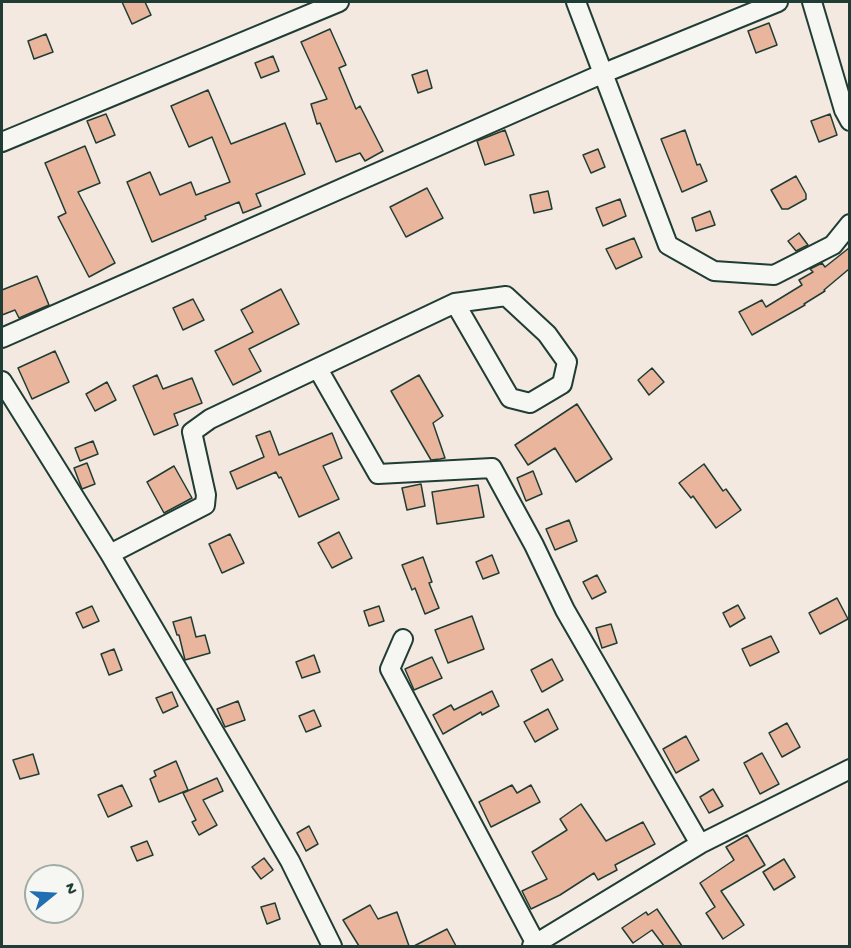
<!DOCTYPE html>
<html>
<head>
<meta charset="utf-8">
<style>
	body { margin:0 }
	#map { position:relative; width:851px; height:948px; overflow:hidden; background:#f4e9e1; font-family:"Gochi Hand",sans-serif }
	canvas { display:block }
	.frame { position:absolute; inset:0; border:3px solid #1f3d34; pointer-events:none }
	.north { position:absolute; left:24px; top:864px; width:60px; height:60px; box-sizing:border-box; background:#f6f6f2; border:2px solid #a0aca6; border-radius:50%; rotate:72deg; font-size:16px; font-weight:700; line-height:24px; text-align:center; color:#1f3d34 }
	.north::after { content:''; display:block; margin:auto; width:21px; height:27px; background:#1f6fb2; clip-path:polygon(50% 0,100% 100%,50% 72%,0 100%) }
</style>
</head>
<body>
<div id="map">
<canvas width="851" height="948"></canvas>
<div class="frame"></div>
<div class="north">N</div>
</div>
<script>
const ctx = document.querySelector('canvas').getContext('2d');
ctx.lineJoin = 'round';
function paint(path, color) {
  ctx.fillStyle = color;
  ctx.fill(path, 'evenodd');
}
function poly(rows) {
  const path = new Path2D();
  for (const r of rows) {
    path.moveTo(r[0], r[1]);
    for (let i = 2; i < r.length; i += 2) path.lineTo(r[i], r[i + 1]);
  }
  return path;
}
function strokePath(path, color, width, dash) {
  ctx.strokeStyle = color;
  ctx.lineWidth = width;
  ctx.lineCap = dash ? 'butt' : 'round';
  ctx.setLineDash(dash || []);
  ctx.stroke(path);
}
const building = poly([
	[122,2,145,2,151,15,132,24,122,2],
	[769,23,777,45,756,53,748,31,769,23],
	[330,29,346,65,339,68,356,109,360,106,383,151,365,161,360,153,336,162,320,123,317,124,311,104,327,99,301,42,330,29],
	[46,34,53,52,34,59,28,41,46,34],
	[273,56,279,71,261,78,255,63,273,56],
	[427,70,432,88,418,93,412,75,427,70],
	[208,90,231,144,285,123,305,174,256,194,261,206,243,213,239,202,205,216,206,219,152,242,127,182,150,172,160,195,191,182,196,195,230,182,212,137,189,147,171,106,208,90],
	[106,114,115,135,96,143,87,121,106,114],
	[830,114,837,135,819,142,811,121,830,114],
	[505,130,514,155,485,165,477,141,505,130],
	[685,130,697,165,700,164,707,181,682,192,661,139,685,130],
	[85,146,100,183,78,192,115,263,89,277,58,217,66,213,45,163,85,146],
	[598,149,605,167,591,173,583,155,598,149],
	[796,176,806,194,806,199,788,209,782,209,771,190,796,176],
	[427,188,443,218,406,237,390,207,427,188],
	[548,191,552,209,534,213,530,195,548,191],
	[620,199,626,216,603,226,596,208,620,199],
	[710,211,715,225,696,231,692,218,710,211],
	[799,233,808,245,796,251,788,241,799,233],
	[634,238,642,257,616,269,606,249,634,238],
	[849,248,849,269,824,290,825,291,804,304,805,305,752,335,739,312,762,300,766,307,802,285,799,280,813,272,810,269,822,263,825,267,849,248],
	[37,276,49,305,19,318,15,310,2,315,2,290,37,276],
	[281,289,299,324,249,349,261,371,233,385,215,351,253,332,241,310,281,289],
	[193,299,204,320,183,330,173,308,193,299],
	[55,351,69,382,32,399,18,368,55,351],
	[652,368,664,382,649,395,638,380,652,368],
	[157,375,163,389,192,378,202,403,174,414,178,425,154,435,133,386,157,375],
	[419,375,443,416,433,423,445,458,440,459,431,460,391,391,419,375],
	[107,382,116,400,95,411,86,394,107,382],
	[577,404,612,459,576,482,555,448,528,465,515,445,577,404],
	[270,431,279,455,332,433,342,458,323,466,339,499,299,517,281,477,279,478,276,472,237,489,230,472,264,457,256,436,270,431],
	[93,441,98,454,80,461,75,448,93,441],
	[87,463,95,484,82,489,74,468,87,463],
	[704,464,723,491,726,489,741,510,716,528,693,496,691,498,679,483,704,464],
	[174,466,192,498,164,513,147,482,174,466],
	[533,471,542,494,526,501,517,478,533,471],
	[421,484,425,506,407,510,402,488,421,484],
	[478,485,484,517,437,524,432,492,478,485],
	[569,520,577,541,555,550,546,529,569,520],
	[339,532,352,558,332,568,318,543,339,532],
	[230,534,244,563,222,573,209,544,230,534],
	[492,555,499,573,483,579,476,562,492,555],
	[423,557,432,582,429,583,439,608,425,614,415,588,412,590,402,565,423,557],
	[597,575,606,592,592,599,583,582,597,575],
	[837,598,848,619,820,634,809,613,837,598],
	[738,605,745,618,730,627,723,613,738,605],
	[92,606,99,621,83,628,76,613,92,606],
	[379,606,384,621,369,626,364,611,379,606],
	[472,616,484,649,448,663,435,630,472,616],
	[191,617,196,637,205,635,210,653,185,660,179,635,177,635,173,622,191,617],
	[611,624,617,643,602,648,596,628,611,624],
	[771,636,779,652,750,666,742,649,771,636],
	[114,649,122,670,109,675,101,654,114,649],
	[314,655,320,672,302,678,296,662,314,655],
	[432,657,442,678,414,690,405,669,432,657],
	[552,659,563,680,542,692,531,670,552,659],
	[492,691,499,706,482,715,481,712,443,734,433,715,451,705,454,710,492,691],
	[172,692,178,706,163,713,156,698,172,692],
	[238,701,245,720,225,727,217,709,238,701],
	[548,709,558,729,535,742,524,722,548,709],
	[314,710,321,726,306,732,299,716,314,710],
	[787,723,800,747,782,757,769,733,787,723],
	[686,736,699,760,676,773,663,749,686,736],
	[762,753,779,784,760,794,744,763,762,753],
	[33,754,39,774,20,779,13,760,33,754],
	[176,761,188,790,159,802,150,779,156,776,154,771,176,761],
	[217,778,223,791,203,800,217,825,199,835,192,822,196,820,183,793,217,778],
	[122,785,132,806,108,817,98,795,122,785],
	[512,785,517,793,531,785,540,802,491,827,479,802,512,785],
	[713,789,723,806,709,813,700,797,713,789],
	[581,804,606,841,643,822,655,844,615,865,617,870,598,880,594,873,560,895,531,909,522,891,547,879,532,852,567,830,560,819,581,804],
	[309,826,318,844,306,851,297,833,309,826],
	[747,835,765,865,721,891,744,925,723,939,706,913,715,907,700,883,734,860,726,847,747,835],
	[147,841,153,855,137,861,131,847,147,841],
	[264,858,273,870,261,879,252,867,264,858],
	[784,859,795,877,774,890,763,872,784,859],
	[275,903,280,919,267,924,261,907,275,903],
	[370,905,378,919,397,912,409,946,359,946,343,920,370,905],
	[657,909,682,946,664,946,652,930,633,943,622,928,646,912,648,915,657,909],
	[447,929,456,946,414,946,447,929]
]);
paint(building, '#eab59d');
strokePath(building, '#1f3d34', 1.5);
const minor = poly([
	[576,2,668,245,714,271,774,275,833,245,850,224],
	[812,2,844,110,850,121],
	[2,142,339,2],
	[2,338,604,73,778,2],
	[318,369,378,474,492,468,534,545,565,610,700,844],
	[2,381,110,554,290,861,332,946],
	[110,554,205,505,206,495,192,432,210,419,455,303,506,296,547,334,567,362,562,384,530,403,510,398,455,303],
	[403,639,390,669,536,944],
	[532,946,700,844,850,769]
]);
strokePath(minor, '#1f3d34', 22);
strokePath(minor, '#f6f6f2', 18);
</script>
</body>
</html>
